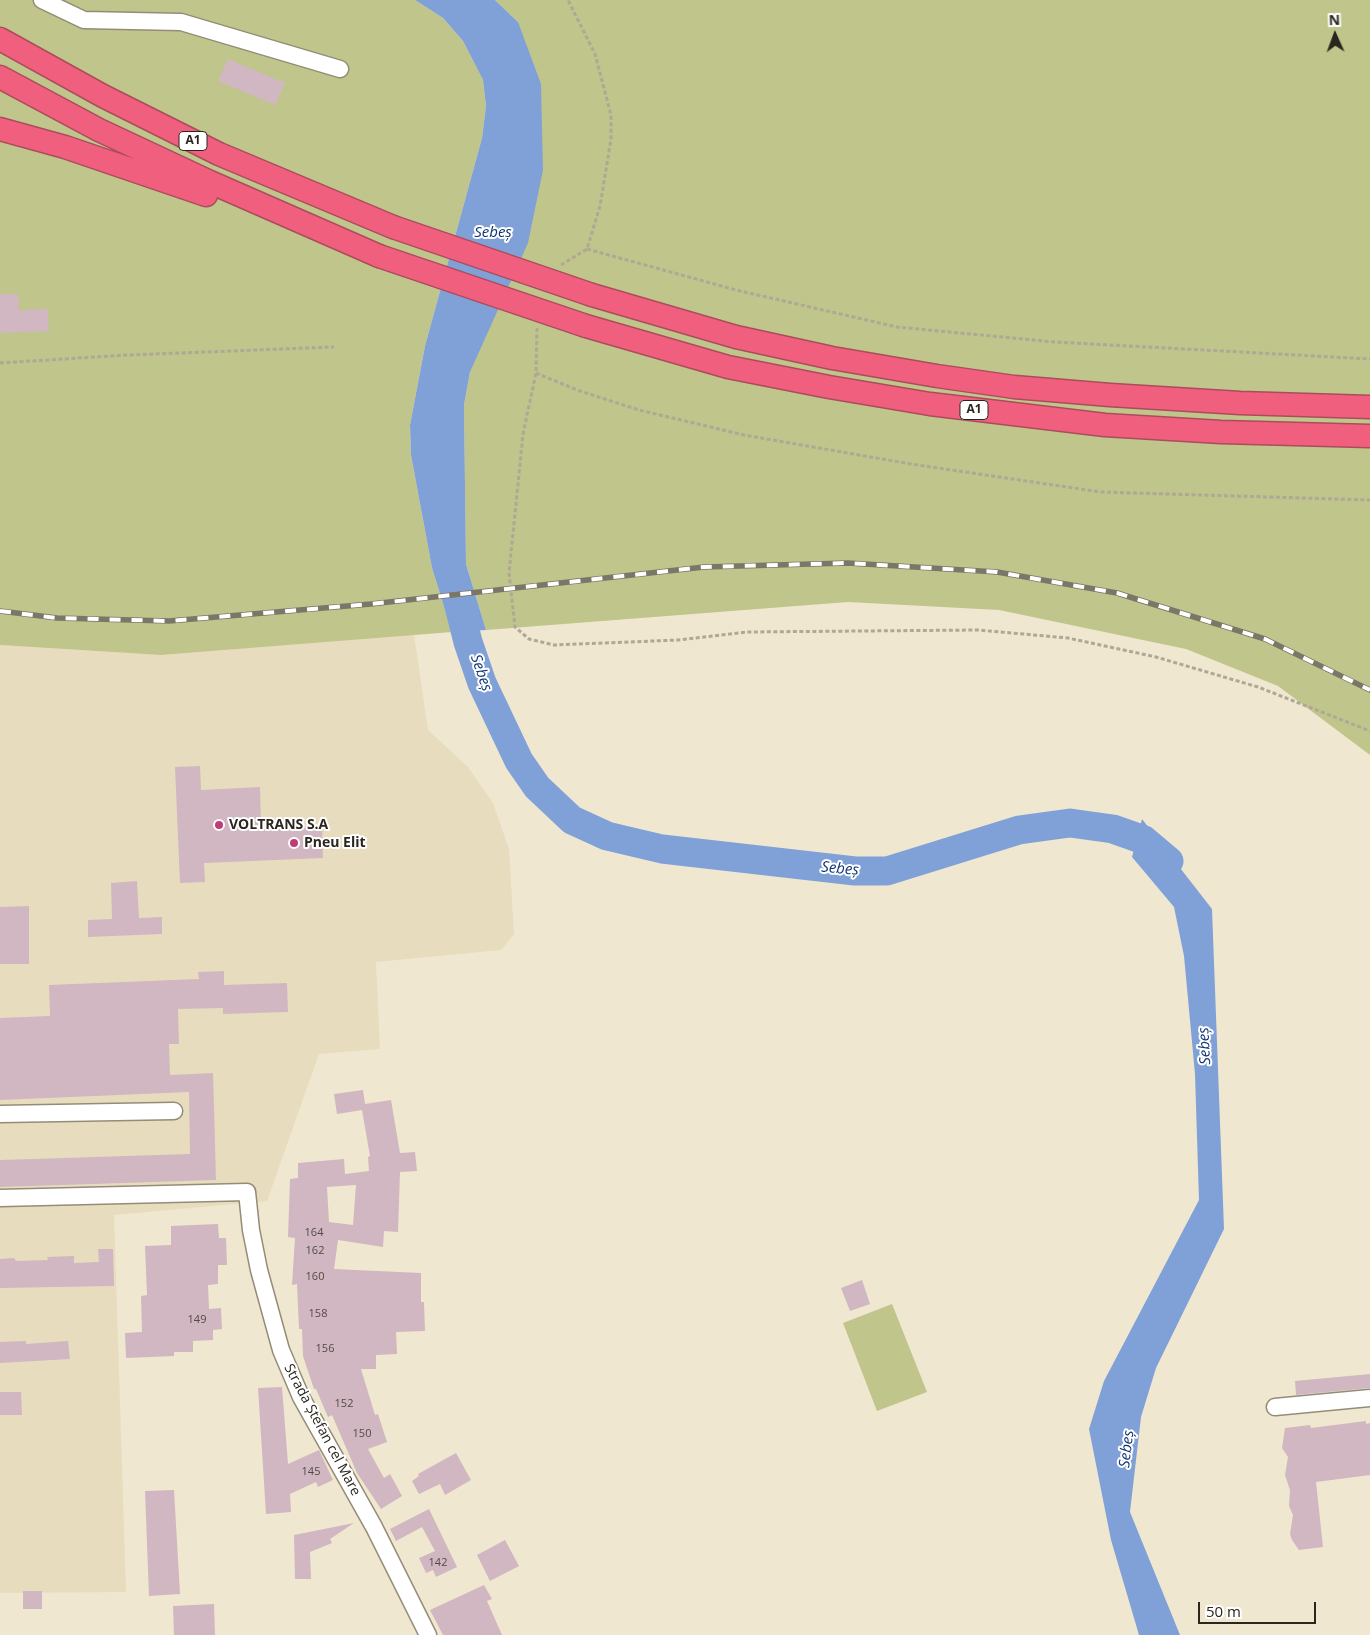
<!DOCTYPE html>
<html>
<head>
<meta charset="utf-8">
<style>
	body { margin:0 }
	#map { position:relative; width:1370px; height:1635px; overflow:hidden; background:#f0e7d0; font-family:"Open Sans",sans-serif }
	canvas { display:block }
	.north { position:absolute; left:1310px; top:10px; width:50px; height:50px; -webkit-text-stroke:4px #fff; paint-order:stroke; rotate:358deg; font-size:14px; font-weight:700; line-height:20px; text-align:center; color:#2a261e }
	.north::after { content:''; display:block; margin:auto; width:18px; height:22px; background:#2a261e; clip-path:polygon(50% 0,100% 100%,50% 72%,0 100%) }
	.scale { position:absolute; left:1198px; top:1602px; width:118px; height:22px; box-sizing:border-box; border:2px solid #2a261e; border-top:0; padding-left:6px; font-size:15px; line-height:18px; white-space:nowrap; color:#2a261e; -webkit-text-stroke:4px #fff; paint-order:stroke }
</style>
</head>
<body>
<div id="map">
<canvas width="1370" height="1635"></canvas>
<div class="north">N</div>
<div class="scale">50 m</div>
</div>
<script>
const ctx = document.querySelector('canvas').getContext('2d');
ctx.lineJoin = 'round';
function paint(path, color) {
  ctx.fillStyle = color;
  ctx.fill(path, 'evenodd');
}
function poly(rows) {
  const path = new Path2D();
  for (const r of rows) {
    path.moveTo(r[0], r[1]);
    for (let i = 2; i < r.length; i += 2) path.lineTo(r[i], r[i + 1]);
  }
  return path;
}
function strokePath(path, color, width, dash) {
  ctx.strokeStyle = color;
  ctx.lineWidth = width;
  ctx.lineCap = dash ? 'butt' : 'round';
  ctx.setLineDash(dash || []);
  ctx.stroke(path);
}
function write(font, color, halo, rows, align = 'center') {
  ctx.font = font + ' "Open Sans",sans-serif';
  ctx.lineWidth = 4;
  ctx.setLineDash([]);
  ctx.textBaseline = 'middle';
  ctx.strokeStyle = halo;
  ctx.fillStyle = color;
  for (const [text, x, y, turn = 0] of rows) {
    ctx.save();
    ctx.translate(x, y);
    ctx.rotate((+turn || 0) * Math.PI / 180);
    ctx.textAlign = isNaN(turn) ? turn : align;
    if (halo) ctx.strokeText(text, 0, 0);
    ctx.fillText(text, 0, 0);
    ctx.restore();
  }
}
paint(poly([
	[414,634,428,730,468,767,493,803,509,849,514,934,501,950,376,962,380,1049,319,1054,267,1201,114,1215,126,1592,0,1593,0,645,161,655]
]), '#e8dcbe');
paint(poly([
	[0,0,415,0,443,18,463,41,483,80,486,106,482,138,425,346,410,425,411,455,432,568,452,632,161,655,0,645],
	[495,0,1370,0,1370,755,1278,686,1186,649,999,610,848,602,486,630,466,564,464,405,470,372,518,22],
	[892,1304,927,1392,877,1411,843,1323]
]), '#c0c58b');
paint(poly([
	[415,0,495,0,518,22,541,84,543,170,528,243,470,372,464,405,466,564,486,630,452,632,432,568,411,455,410,425,425,346,482,138,486,106,483,80,463,41,443,18],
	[1142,819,1212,909,1224,1229,1156,1368,1141,1417,1130,1512,1180,1635,1139,1635,1111,1540,1089,1429,1104,1381,1199,1200,1195,1074,1184,956,1174,907,1132,857]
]), '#80a1d7');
strokePath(poly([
	[456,594,468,642,482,683,519,761,537,787,572,820,607,836,662,849,855,871,887,871,1019,830,1070,823,1113,829,1144,840,1169,861]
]), '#80a1d7', 29);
paint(poly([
	[228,59,285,83,275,105,218,81],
	[0,294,18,294,19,310,48,309,49,331,0,333],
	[200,766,201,790,260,787,261,828,322,825,323,858,204,863,205,882,180,883,175,767],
	[137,881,139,918,162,917,162,934,88,937,88,920,112,919,111,883],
	[29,906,29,964,0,964,0,907],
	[224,971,224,985,287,983,288,1012,223,1014,223,1008,178,1009,179,1044,169,1044,170,1075,213,1073,216,1180,0,1187,0,1160,190,1154,189,1092,0,1100,0,1018,50,1016,49,985,199,979,198,972],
	[363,1090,365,1104,391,1100,400,1153,415,1152,417,1171,400,1172,398,1232,384,1231,383,1247,338,1240,334,1269,421,1273,421,1302,424,1302,425,1331,396,1332,397,1354,376,1355,376,1369,361,1369,375,1415,378,1414,387,1442,368,1449,384,1478,390,1474,402,1496,381,1509,357,1473,332,1415,328,1417,316,1389,314,1389,303,1356,302,1329,299,1329,297,1284,292,1285,295,1238,288,1237,290,1179,298,1178,298,1163,344,1159,345,1174,369,1171,368,1157,370,1156,362,1110,337,1114,334,1094],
	[356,1185,353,1225,329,1222,327,1187],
	[218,1224,219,1238,226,1238,227,1265,218,1265,218,1284,208,1285,209,1309,221,1308,222,1329,213,1330,213,1340,193,1341,193,1352,174,1352,174,1356,126,1358,125,1333,142,1332,141,1296,147,1295,145,1246,171,1245,171,1226],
	[98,1249,113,1249,114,1286,0,1288,0,1259,14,1258,16,1261,48,1260,47,1257,74,1256,74,1263,99,1262],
	[862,1280,870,1304,850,1311,841,1288],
	[26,1341,26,1344,68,1341,70,1359,0,1363,0,1342],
	[1370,1374,1370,1388,1296,1395,1295,1381],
	[282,1387,288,1464,319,1450,333,1480,318,1487,316,1482,290,1494,291,1512,266,1514,258,1388],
	[0,1392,21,1392,22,1415,0,1415],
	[1366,1421,1366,1424,1370,1423,1370,1475,1316,1482,1323,1547,1299,1550,1292,1540,1290,1534,1293,1515,1289,1506,1290,1490,1285,1475,1288,1457,1282,1448,1285,1428,1310,1425,1311,1428],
	[456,1453,471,1480,445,1495,440,1484,419,1494,412,1481,419,1476,418,1474],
	[174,1490,180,1594,149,1596,145,1491],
	[429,1509,457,1567,436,1577,433,1570,426,1573,419,1558,435,1551,422,1527,396,1541,390,1529],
	[354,1523,330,1539,332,1543,310,1552,311,1579,295,1579,294,1535],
	[505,1540,519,1566,490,1581,477,1555],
	[484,1585,492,1599,487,1601,502,1635,443,1635,430,1610],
	[23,1591,42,1591,42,1609,23,1609],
	[214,1604,215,1635,174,1635,173,1606]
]), '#d0b7c1');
const minor = poly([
	[42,0,84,20,181,22,340,69],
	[0,1114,174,1111],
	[0,1198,247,1192,251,1230,259,1270,281,1350,301,1397,374,1527,428,1635],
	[1275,1407,1370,1398]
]);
const highway = poly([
	[0,39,103,96,219,154,393,227],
	[0,77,99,130,210,182,379,256],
	[0,129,65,147,206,195],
	[592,295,736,337,832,358,937,376,1014,387,1110,395,1240,403,1370,407],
	[586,326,728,367,829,387,930,404,1105,425,1221,432,1370,436]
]);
strokePath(minor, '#948c77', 19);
strokePath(highway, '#ab4c5c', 25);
strokePath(poly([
	[587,249,736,290,897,327,1055,342,1370,359],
	[561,265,587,249,600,206,611,139,611,115,595,54,568,0],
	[537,328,536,373,523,434,509,573,515,627,529,639,554,645,678,640,747,632,978,630,1068,638,1156,657,1258,687,1370,731],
	[0,363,127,355,334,347],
	[536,373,577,390,639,410,744,435,911,464,1101,492,1370,500]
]), '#afa895', 3, [4, 2.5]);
strokePath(minor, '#fff', 16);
strokePath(highway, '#f0607e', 22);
const rail = poly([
	[0,611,57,618,169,621,371,604,704,567,848,563,997,572,1117,593,1265,639,1370,690]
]);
strokePath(rail, '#7c7668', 5.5);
strokePath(rail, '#fff', 4, [11]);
const highwayBridge = poly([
	[393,227,592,295],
	[379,256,586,326]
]);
strokePath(highwayBridge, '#ab4c5c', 25, []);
strokePath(highwayBridge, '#f0607e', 22);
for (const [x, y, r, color] of [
	[219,825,5,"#c23a78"],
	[294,843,5,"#c23a78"]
]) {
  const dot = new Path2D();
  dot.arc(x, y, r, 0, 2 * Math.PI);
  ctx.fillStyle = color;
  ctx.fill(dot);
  strokePath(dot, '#fff', 2);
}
write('11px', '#544a47', null, [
	["164",314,1233],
	["162",315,1251],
	["160",315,1277],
	["158",318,1314],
	["149",197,1320],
	["156",325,1349],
	["152",344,1404],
	["150",362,1434],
	["145",311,1472],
	["142",438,1563]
]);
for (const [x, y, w] of [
	[193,141,28],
	[974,410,28]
]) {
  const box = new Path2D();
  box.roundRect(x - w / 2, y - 9.5, w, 19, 4);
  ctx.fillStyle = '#fff';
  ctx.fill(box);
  strokePath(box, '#2a261e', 1);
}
write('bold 12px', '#2a261e', null, [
	["A1",193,141],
	["A1",974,410]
]);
write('bold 14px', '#2a261e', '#fff', [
	["VOLTRANS S.A",229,825],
	["Pneu Elit",304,843]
], 'left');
write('14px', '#2a261e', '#fff', [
	["Strada Ștefan cel Mare",322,1430,62]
]);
write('italic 15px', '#0f3575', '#fff', [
	["Sebeș",493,233],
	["Sebeș",481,673,71],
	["Sebeș",840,869,5],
	["Sebeș",1205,1046,-93],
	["Sebeș",1127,1449,-83]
]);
</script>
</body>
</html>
